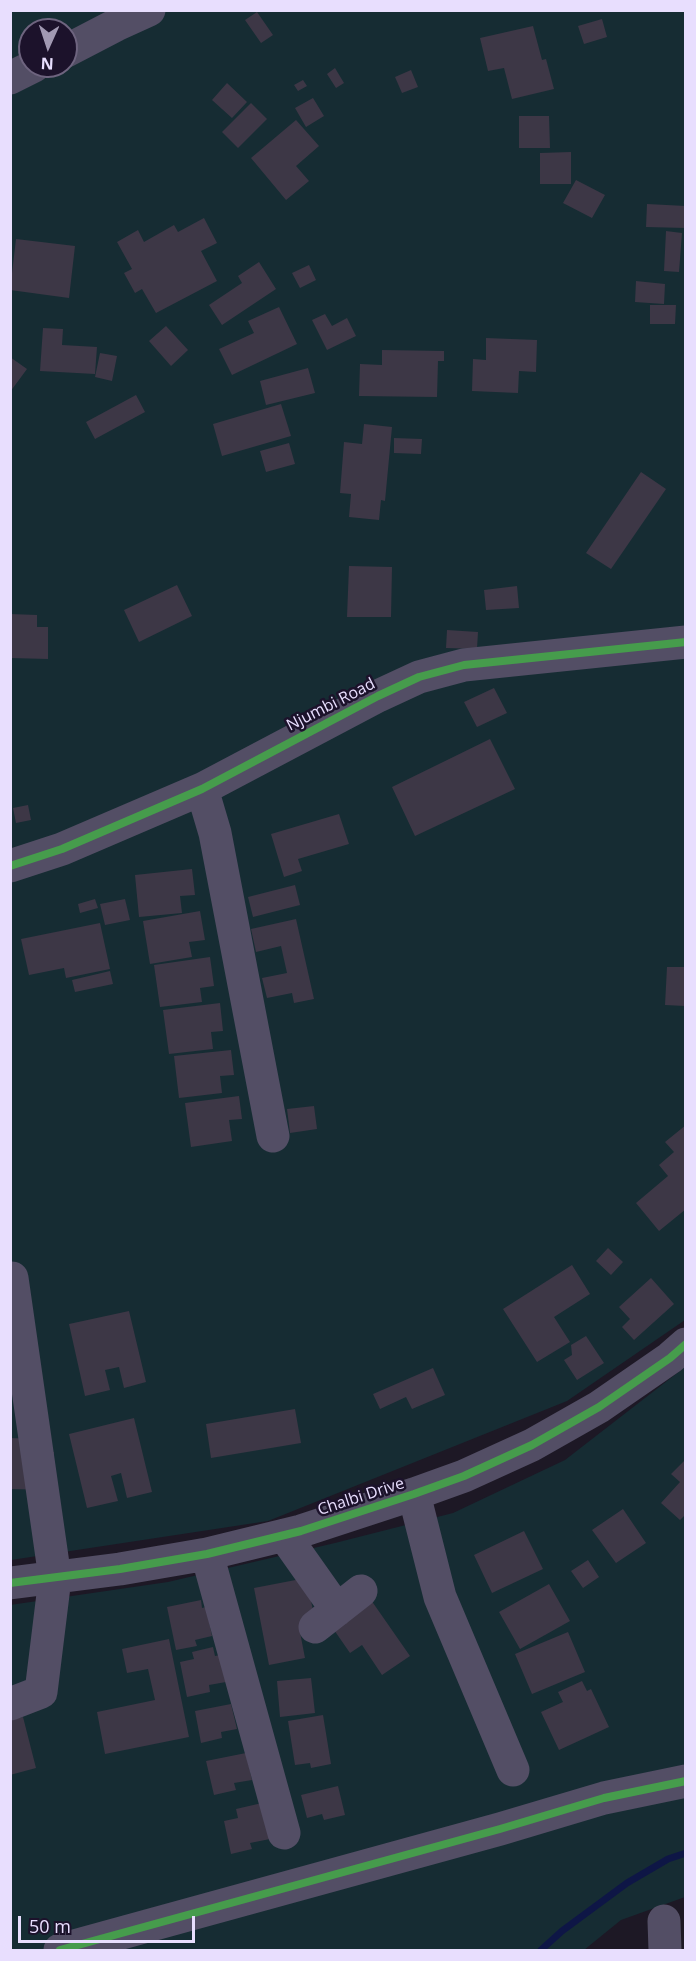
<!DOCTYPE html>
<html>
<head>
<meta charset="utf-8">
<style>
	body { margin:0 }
	#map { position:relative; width:696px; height:1961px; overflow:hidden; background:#1d1825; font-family:"Open Sans",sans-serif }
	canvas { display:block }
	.frame { position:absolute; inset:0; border:12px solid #e8defe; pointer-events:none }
	.north { position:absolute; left:18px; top:18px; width:60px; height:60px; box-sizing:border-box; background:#1c122b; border:2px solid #6e647f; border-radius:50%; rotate:183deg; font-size:16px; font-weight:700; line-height:24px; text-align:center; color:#e8defe }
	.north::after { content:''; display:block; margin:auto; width:21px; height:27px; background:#a199b2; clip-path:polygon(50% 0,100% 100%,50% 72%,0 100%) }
	.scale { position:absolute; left:18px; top:1916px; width:177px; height:27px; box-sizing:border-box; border:3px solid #e8defe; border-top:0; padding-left:8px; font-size:18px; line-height:21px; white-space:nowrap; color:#e8defe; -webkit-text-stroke:4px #1c122b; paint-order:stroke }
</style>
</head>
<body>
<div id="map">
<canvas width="696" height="1961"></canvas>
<div class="frame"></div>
<div class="north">N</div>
<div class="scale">50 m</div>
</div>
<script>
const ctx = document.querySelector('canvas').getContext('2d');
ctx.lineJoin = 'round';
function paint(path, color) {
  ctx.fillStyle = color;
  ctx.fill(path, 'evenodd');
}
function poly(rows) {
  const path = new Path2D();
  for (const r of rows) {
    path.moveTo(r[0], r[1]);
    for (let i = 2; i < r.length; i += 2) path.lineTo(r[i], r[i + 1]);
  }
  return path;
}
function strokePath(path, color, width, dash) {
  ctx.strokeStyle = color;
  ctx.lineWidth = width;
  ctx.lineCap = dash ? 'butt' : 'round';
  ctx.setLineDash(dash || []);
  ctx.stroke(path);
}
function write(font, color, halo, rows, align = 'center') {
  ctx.font = font + ' "Open Sans",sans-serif';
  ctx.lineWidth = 5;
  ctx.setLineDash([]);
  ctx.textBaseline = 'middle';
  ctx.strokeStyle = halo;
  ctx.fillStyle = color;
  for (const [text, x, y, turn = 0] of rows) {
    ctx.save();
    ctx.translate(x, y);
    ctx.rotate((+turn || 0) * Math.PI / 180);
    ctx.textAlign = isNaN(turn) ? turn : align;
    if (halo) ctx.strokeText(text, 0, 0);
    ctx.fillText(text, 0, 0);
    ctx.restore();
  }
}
paint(poly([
	[11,11,685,11,685,1320,567,1401,268,1521,11,1560],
	[30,30,66,30,66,66,30,66],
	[685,1367,685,1897,621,1920,584,1950,11,1950,10,1605,168,1582,335,1543,453,1513,565,1460]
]), '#162c33');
strokePath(poly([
	[541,1950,562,1931,627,1883,668,1859,686,1853]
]), '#0e1646', 7);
paint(poly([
	[257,12,273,35,261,43,245,20],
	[602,19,607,37,584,44,578,26],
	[533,26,542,60,546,59,554,89,512,99,504,68,488,71,480,38],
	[335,68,344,83,336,88,327,74],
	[411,70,418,87,402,93,395,77],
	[303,80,307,86,298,91,294,85],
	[227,83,247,102,232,118,212,100],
	[313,98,324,116,306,127,295,108],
	[251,103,267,119,238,148,222,132],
	[519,116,549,116,550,148,519,148],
	[296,120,319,146,296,166,309,181,286,200,251,158],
	[571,152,571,184,540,184,540,153],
	[576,180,605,195,592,218,563,203],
	[647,204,686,206,686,228,646,227],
	[204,218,217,243,201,251,217,281,156,313,142,289,135,293,124,273,132,269,117,242,138,230,144,242,174,225,178,232],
	[666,231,682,233,679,272,664,271],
	[16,239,75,246,69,298,10,290],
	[259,262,276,289,222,325,209,305,242,283,238,276],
	[309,265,316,280,300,288,292,273],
	[636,281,665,284,664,304,635,302],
	[650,305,676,305,675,324,650,324],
	[279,307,297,344,232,375,219,349,254,333,248,321],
	[325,314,332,326,347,318,356,336,327,350,312,320],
	[166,326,188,350,171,366,149,341],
	[43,328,63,329,62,345,97,347,95,374,40,371],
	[486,338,537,340,536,372,519,371,518,393,472,391,473,359,486,360],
	[382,350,444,351,444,361,438,361,437,397,359,396,360,364,382,365],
	[100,353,117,356,112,381,95,377],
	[10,357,27,369,10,392],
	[308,368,315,393,266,405,260,381],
	[136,395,145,412,95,439,86,422],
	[281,404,291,436,222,456,213,424],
	[364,424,392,427,385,501,381,500,379,520,349,517,351,494,340,493,344,442,362,444],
	[394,438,422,439,421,454,394,453],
	[289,443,295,464,266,472,260,451],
	[641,472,666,489,611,569,586,553],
	[349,566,392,567,391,617,347,617],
	[177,585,192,616,139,642,124,610],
	[517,586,519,608,486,610,484,590],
	[10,614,37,615,37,627,48,627,48,659,10,658],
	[447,630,478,632,477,649,446,648],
	[494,688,507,713,477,727,464,702],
	[490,739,515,789,415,836,392,787],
	[28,805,31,820,16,823,13,808],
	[339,814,349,844,298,859,302,871,284,877,271,834],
	[192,869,195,895,180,896,182,913,139,917,135,875],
	[295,885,300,905,253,917,248,897],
	[95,899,98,908,80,913,78,904],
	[125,899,130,920,105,925,100,904],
	[200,911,205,940,189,942,192,957,150,964,143,921],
	[296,919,314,999,294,1003,292,993,267,998,262,978,287,973,281,946,256,952,251,929],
	[100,923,110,969,66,978,64,968,29,975,21,939],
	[210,957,214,986,200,988,202,1002,160,1007,154,965],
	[667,967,686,967,685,1006,665,1005],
	[110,971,113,984,75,992,72,980],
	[220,1003,223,1031,211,1032,213,1049,169,1054,163,1010],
	[231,1050,234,1075,220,1076,222,1093,179,1098,174,1056],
	[239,1096,242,1119,229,1120,232,1141,191,1147,185,1103],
	[314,1106,317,1129,290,1133,287,1109],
	[686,1125,686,1209,659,1231,636,1203,668,1176,659,1165,674,1152,665,1142],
	[608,1248,623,1262,611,1275,596,1261],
	[572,1265,590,1294,554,1317,570,1342,537,1362,503,1309],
	[651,1278,674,1304,634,1340,622,1327,630,1319,619,1307],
	[129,1311,146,1382,124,1388,119,1367,105,1370,110,1390,85,1396,69,1324],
	[586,1336,604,1363,577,1380,564,1360,572,1355,571,1345],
	[433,1368,445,1395,412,1409,406,1397,380,1409,373,1394],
	[295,1409,301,1443,211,1458,206,1424],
	[134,1418,152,1492,127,1498,121,1473,111,1476,118,1501,87,1508,69,1434],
	[10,1438,37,1439,36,1452,54,1452,53,1490,10,1489],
	[686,1459,686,1514,680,1520,661,1503,680,1482,671,1474],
	[623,1509,646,1543,616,1563,592,1530],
	[524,1531,543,1569,492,1593,474,1555],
	[588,1560,599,1577,583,1588,571,1571],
	[306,1578,316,1624,299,1627,305,1658,269,1665,254,1588],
	[549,1584,570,1621,520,1649,499,1612],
	[201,1600,202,1608,206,1607,212,1636,195,1640,197,1646,176,1650,167,1607],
	[371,1600,410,1656,382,1675,362,1645,350,1653,332,1627],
	[568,1632,585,1672,532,1694,515,1654],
	[169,1639,189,1737,105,1754,97,1712,155,1700,148,1669,127,1673,122,1649],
	[213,1647,215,1656,220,1655,226,1682,209,1685,210,1692,187,1697,180,1662,194,1659,192,1652],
	[311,1678,315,1713,280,1717,277,1681],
	[582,1681,587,1691,591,1689,609,1727,559,1750,541,1712,563,1702,558,1692],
	[231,1704,237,1729,221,1732,222,1738,201,1743,195,1711],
	[323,1715,331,1764,311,1768,310,1763,295,1765,288,1721],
	[23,1717,36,1768,10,1775,10,1720],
	[246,1753,252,1780,234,1783,236,1790,214,1795,206,1761],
	[338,1786,345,1815,324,1820,322,1814,307,1818,301,1795],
	[262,1803,270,1839,250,1843,252,1849,231,1854,224,1821,238,1818,236,1809]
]), '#3d3746');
strokePath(poly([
	[66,51,116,25,149,10],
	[10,78,34,66],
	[202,789,215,833,273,1136],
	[10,866,62,849,202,789,378,696,419,677,464,665,686,642],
	[414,1494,440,1597,513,1770],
	[284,1535,337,1610],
	[207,1554,284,1833],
	[10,1583,120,1569,207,1554,301,1531,414,1494,464,1476,532,1445,599,1407,670,1358,686,1344],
	[315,1627,361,1591],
	[10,1704,41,1692,55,1578,12,1278],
	[664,1921,665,1950],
	[60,1950,500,1829,604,1798,686,1781]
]), '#534e65', 33);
strokePath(poly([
	[10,866,62,849,202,789,378,696,419,677,464,665,686,642],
	[10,1583,120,1569,207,1554,301,1531,414,1494,464,1476,532,1445,599,1407,670,1358,686,1344],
	[60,1950,500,1829,604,1798,686,1781]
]), '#469c4c', 8);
write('16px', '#e8defe', '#1c122b', [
	["Njumbi Road",331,705,-27],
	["Chalbi Drive",361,1497,-18]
]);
</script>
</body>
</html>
